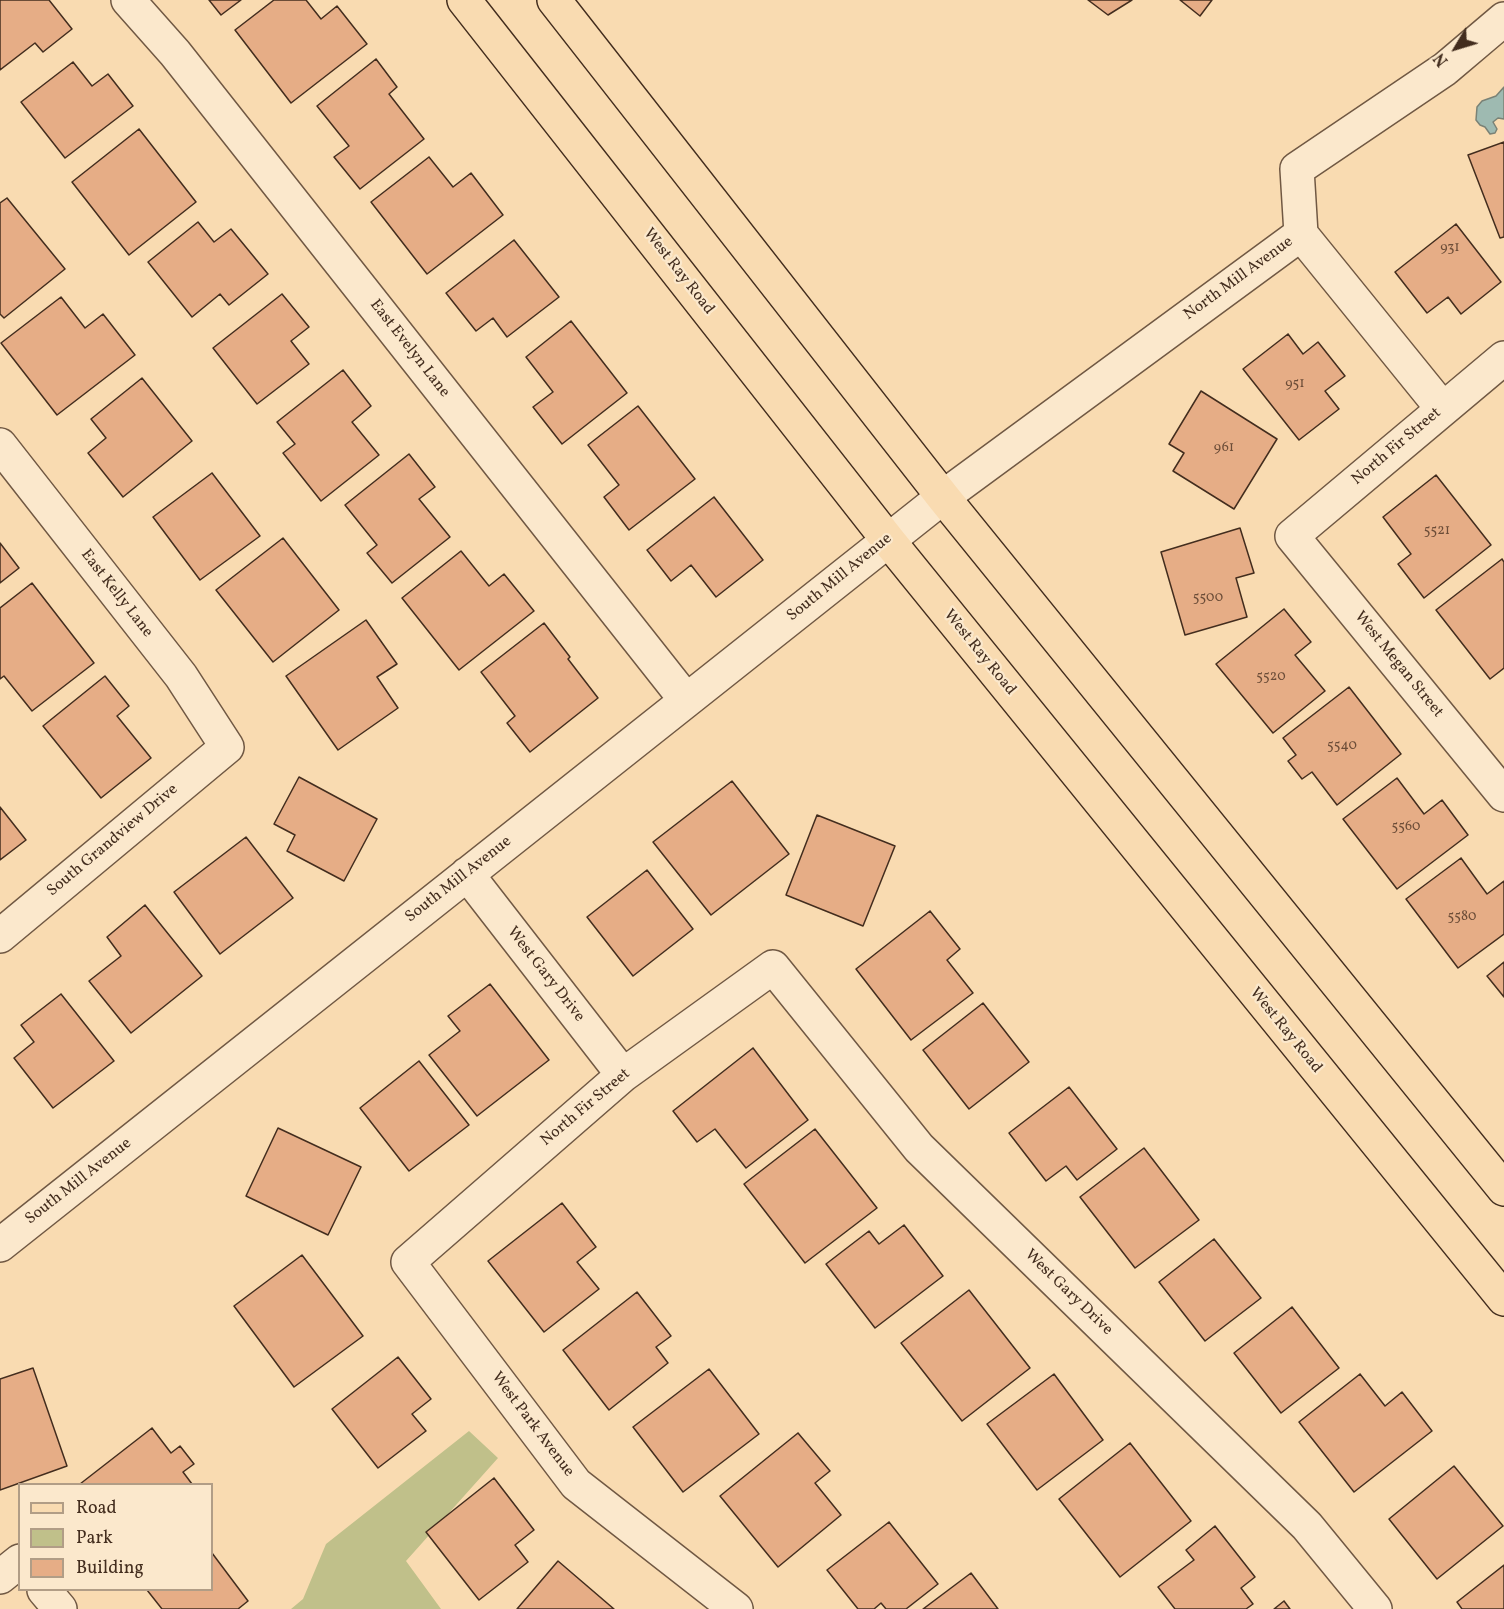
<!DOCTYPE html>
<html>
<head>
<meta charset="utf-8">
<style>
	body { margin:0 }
	#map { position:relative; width:1504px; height:1609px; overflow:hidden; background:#f9dbb1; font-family:Vollkorn,serif }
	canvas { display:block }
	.legend { position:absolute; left:18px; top:1483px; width:195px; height:108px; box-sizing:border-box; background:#fbe8cc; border:2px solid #b19d86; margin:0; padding:8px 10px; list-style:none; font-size:18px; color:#432d1e }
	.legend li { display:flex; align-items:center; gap:12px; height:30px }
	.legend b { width:30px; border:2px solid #b19d86 }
	.north { position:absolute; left:1426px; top:18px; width:60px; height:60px; -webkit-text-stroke:4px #fbe8cc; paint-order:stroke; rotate:232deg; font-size:16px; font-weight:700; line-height:24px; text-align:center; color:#432d1e }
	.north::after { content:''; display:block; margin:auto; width:21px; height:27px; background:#432d1e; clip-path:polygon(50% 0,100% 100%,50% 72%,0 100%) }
</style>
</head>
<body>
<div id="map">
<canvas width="1504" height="1609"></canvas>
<ul class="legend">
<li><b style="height:8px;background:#f9dbb1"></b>Road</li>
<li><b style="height:16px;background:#c0c08a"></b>Park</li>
<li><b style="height:16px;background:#e6ad86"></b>Building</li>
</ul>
<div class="north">N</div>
</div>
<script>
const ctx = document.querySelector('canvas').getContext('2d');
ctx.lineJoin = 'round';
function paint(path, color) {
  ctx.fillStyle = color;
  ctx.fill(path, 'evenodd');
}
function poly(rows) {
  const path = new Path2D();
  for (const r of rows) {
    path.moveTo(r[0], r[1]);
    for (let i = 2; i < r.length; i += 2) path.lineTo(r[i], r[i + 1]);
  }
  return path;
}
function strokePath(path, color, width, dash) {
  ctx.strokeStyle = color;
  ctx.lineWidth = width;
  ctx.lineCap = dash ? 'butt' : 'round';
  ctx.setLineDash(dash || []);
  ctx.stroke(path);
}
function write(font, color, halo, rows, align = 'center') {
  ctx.font = font + ' Vollkorn,serif';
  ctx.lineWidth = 4.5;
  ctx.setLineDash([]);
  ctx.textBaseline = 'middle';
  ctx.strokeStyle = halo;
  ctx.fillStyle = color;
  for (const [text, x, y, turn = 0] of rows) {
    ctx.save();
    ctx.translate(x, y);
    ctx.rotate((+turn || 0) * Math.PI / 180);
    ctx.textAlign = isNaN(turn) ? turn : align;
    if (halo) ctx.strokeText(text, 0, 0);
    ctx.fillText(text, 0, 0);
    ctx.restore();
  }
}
paint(poly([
	[469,1431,498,1458,406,1561,441,1609,291,1609,303,1599,326,1544]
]), '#c0c08a');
const water = poly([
	[1504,87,1504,119,1498,118,1493,122,1497,129,1495,133,1490,134,1485,127,1480,125,1476,120,1477,107,1482,101,1496,96,1504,87]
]);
paint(water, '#9ebab1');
strokePath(water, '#7a8276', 1.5);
const building = poly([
	[0,0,49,0,72,29,43,52,35,43,0,70,0,0],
	[209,0,241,0,221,15,209,0],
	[274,0,306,0,321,19,337,6,367,44,291,103,235,30,274,0],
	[1088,0,1132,0,1108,15,1088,0],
	[1180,0,1212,0,1200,16,1180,0],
	[376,59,397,87,389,94,424,139,360,189,334,157,349,146,317,106,376,59],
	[73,62,92,86,108,74,133,106,65,158,21,102,73,62],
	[139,129,196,202,129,255,72,182,139,129],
	[1504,142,1504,237,1500,238,1468,155,1504,142],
	[429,157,453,187,471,173,503,215,427,274,371,202,429,157],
	[7,198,65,269,4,318,0,314,0,203,7,198],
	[198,222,214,242,231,229,268,274,229,305,220,294,192,317,148,262,198,222],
	[1456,224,1501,282,1461,314,1448,297,1427,313,1395,272,1456,224],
	[514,240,559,297,507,337,493,318,476,331,446,293,514,240],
	[282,294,309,327,291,341,309,364,257,404,213,348,282,294],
	[61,297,85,328,103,314,135,355,57,415,1,343,61,297],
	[571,321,627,393,562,444,533,407,553,392,526,357,571,321],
	[1288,334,1303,354,1318,342,1345,376,1325,391,1339,409,1299,440,1243,369,1288,334],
	[343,370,371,406,352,422,379,455,321,501,283,453,295,444,277,422,343,370],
	[142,378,192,441,123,497,88,453,106,438,91,419,142,378],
	[1201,391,1277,439,1234,509,1173,471,1184,453,1169,444,1201,391],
	[638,406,695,479,629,530,604,497,619,485,588,445,638,406],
	[409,454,435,487,419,499,450,537,392,583,367,553,377,545,345,505,409,454],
	[212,473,260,536,200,580,153,517,212,473],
	[1436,475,1491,545,1424,598,1398,564,1411,554,1383,517,1436,475],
	[714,497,763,560,716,597,691,565,671,581,647,550,714,497],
	[1240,528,1254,573,1236,578,1247,617,1185,635,1161,552,1240,528],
	[283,538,339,610,273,662,216,590,283,538],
	[0,543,19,568,0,583,0,543],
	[461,551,489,586,504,574,534,611,459,670,402,598,461,551],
	[1502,559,1504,562,1504,668,1490,679,1436,610,1502,559],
	[32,583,94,663,32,711,4,676,0,679,0,608,32,583],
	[1284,609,1311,642,1295,655,1325,691,1273,733,1216,664,1284,609],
	[366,620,397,664,377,677,398,708,338,750,286,676,366,620],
	[544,623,570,657,568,659,598,698,530,752,507,723,515,716,481,672,544,623],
	[105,676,129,706,117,716,151,758,101,798,43,726,105,676],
	[1349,687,1401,754,1337,805,1312,772,1302,779,1288,761,1296,755,1283,738,1349,687],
	[299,777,377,819,344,881,287,851,295,835,274,824,299,777],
	[1397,778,1424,814,1442,800,1468,835,1397,889,1343,819,1397,778],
	[732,781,789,854,711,915,653,842,732,781],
	[0,807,26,840,0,860,0,807],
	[817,815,895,846,863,926,786,895,817,815],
	[246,837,293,898,220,954,174,892,246,837],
	[1461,858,1487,894,1504,881,1504,934,1458,968,1406,899,1461,858],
	[647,870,693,929,633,976,587,917,647,870],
	[145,905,202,976,131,1033,89,981,121,956,107,937,145,905],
	[930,911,960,949,947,960,973,993,911,1040,856,969,930,911],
	[1504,962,1504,997,1487,976,1504,962],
	[490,984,549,1060,477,1116,429,1055,460,1031,448,1016,490,984],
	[61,994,114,1061,53,1108,14,1058,34,1042,21,1025,61,994],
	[983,1003,1029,1062,969,1109,923,1050,983,1003],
	[753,1048,808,1120,746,1168,715,1129,697,1142,673,1111,753,1048],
	[419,1061,469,1125,409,1171,360,1108,419,1061],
	[1069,1087,1117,1149,1077,1180,1066,1166,1046,1181,1009,1133,1069,1087],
	[278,1128,361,1167,328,1235,246,1196,278,1128],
	[815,1129,877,1208,805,1263,744,1184,815,1129],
	[1144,1148,1199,1220,1135,1268,1080,1197,1144,1148],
	[562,1203,596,1247,577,1262,599,1289,544,1332,488,1261,562,1203],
	[904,1225,943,1276,875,1328,826,1264,869,1231,879,1244,904,1225],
	[1214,1239,1261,1298,1205,1341,1159,1282,1214,1239],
	[302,1255,363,1336,294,1387,234,1306,302,1255],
	[969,1290,1030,1368,962,1421,901,1343,969,1290],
	[637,1292,671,1336,656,1347,668,1363,609,1410,563,1350,637,1292],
	[1292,1307,1339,1368,1281,1413,1234,1353,1292,1307],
	[398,1357,431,1399,412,1414,426,1431,378,1468,332,1409,398,1357],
	[33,1368,67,1466,0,1490,0,1379,33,1368],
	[709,1369,759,1434,683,1492,633,1427,709,1369],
	[1054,1374,1103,1440,1037,1490,987,1424,1054,1374],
	[1360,1374,1385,1406,1402,1392,1432,1431,1354,1492,1299,1422,1360,1374],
	[152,1428,171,1453,180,1446,194,1464,183,1472,192,1484,80,1484,152,1428],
	[798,1433,830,1471,815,1483,841,1515,778,1567,720,1496,798,1433],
	[1130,1443,1191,1521,1120,1577,1059,1499,1130,1443],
	[1454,1466,1503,1526,1437,1579,1389,1519,1454,1466],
	[494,1478,534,1530,515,1545,528,1562,479,1600,426,1532,494,1478],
	[889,1522,938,1584,906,1609,886,1609,881,1603,874,1609,858,1609,827,1570,889,1522],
	[1215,1526,1255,1577,1241,1588,1253,1604,1246,1609,1175,1609,1158,1587,1194,1560,1186,1550,1215,1526],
	[212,1553,248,1601,238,1609,162,1609,147,1590,212,1590,212,1553],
	[558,1561,614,1609,517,1609,558,1561],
	[1504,1565,1504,1609,1462,1609,1457,1602,1504,1565],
	[971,1573,998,1609,923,1609,971,1573],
	[1284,1601,1290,1609,1274,1609,1284,1601]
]);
paint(building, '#e6ad86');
strokePath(building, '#432d1e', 1.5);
const minor = poly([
	[128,0,175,53,686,700],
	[1301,234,1297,169,1445,69,1504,19],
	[1301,234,1442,408],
	[1504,358,1292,536,1504,795],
	[0,445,181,676,227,747,0,936],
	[467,874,623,1075],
	[0,1245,943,497,1301,234],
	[0,1577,20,1561],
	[44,1590,60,1609],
	[736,1609,576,1484,408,1262,623,1075,773,967,919,1148,1307,1526,1375,1609]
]);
const major = poly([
	[464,0,888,540,1504,1299],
	[554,0,943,497,1504,1189]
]);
strokePath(minor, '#705843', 36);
strokePath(major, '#432d1e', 36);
strokePath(minor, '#fbe8cc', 33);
strokePath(major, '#f9dbb1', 33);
write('14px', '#6c4d38', null, [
	["931",1450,248],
	["951",1295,384],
	["961",1224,448],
	["5521",1437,531],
	["5500",1208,598],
	["5520",1271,677],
	["5540",1342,746],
	["5560",1406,827],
	["5580",1462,917]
]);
write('16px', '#432d1e', '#fbe8cc', [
	["West Ray Road",678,272,52],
	["North Mill Avenue",1239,279,-36],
	["East Evelyn Lane",409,349,52],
	["North Fir Street",1397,447,-40],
	["South Mill Avenue",840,578,-39],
	["East Kelly Lane",116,594,52],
	["West Ray Road",979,653,51],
	["West Megan Street",1398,665,51],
	["South Grandview Drive",113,841,-40],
	["South Mill Avenue",459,880,-38],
	["West Gary Drive",545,975,52],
	["West Ray Road",1285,1031,51],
	["North Fir Street",586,1108,-40],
	["South Mill Avenue",79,1182,-38],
	["West Gary Drive",1068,1293,44],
	["West Park Avenue",532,1425,53]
]);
</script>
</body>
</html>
